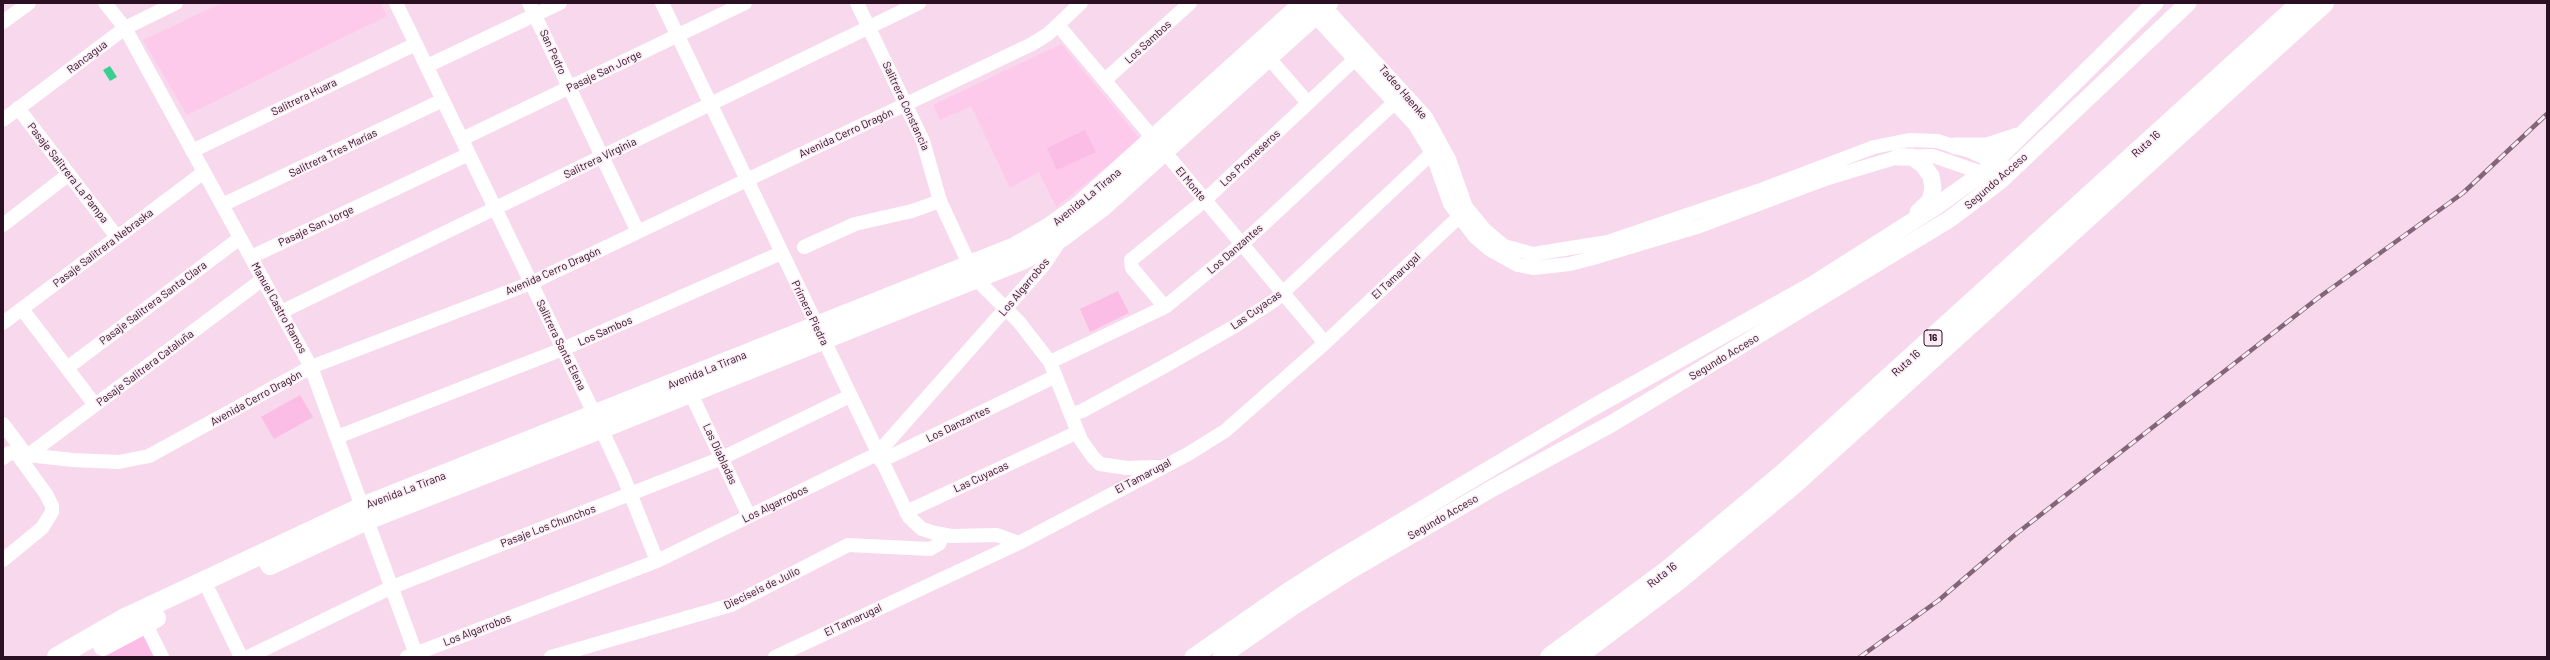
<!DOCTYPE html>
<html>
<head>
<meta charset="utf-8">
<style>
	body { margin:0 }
	#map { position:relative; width:2550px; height:660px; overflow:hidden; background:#f8d8ec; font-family:Barlow,sans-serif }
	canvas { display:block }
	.frame { position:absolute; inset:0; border:4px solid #2b0f22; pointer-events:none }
</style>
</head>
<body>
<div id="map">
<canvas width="2550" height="660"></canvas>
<div class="frame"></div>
</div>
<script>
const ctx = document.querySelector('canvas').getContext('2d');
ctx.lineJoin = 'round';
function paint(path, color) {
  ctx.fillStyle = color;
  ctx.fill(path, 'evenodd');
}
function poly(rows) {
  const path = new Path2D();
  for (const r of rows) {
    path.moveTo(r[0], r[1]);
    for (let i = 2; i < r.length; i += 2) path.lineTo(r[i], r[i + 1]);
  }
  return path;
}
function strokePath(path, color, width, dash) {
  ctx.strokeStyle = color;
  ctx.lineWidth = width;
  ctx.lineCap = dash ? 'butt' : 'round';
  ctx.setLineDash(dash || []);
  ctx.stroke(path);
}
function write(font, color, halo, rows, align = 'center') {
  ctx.font = font + ' Barlow,sans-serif';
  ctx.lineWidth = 3;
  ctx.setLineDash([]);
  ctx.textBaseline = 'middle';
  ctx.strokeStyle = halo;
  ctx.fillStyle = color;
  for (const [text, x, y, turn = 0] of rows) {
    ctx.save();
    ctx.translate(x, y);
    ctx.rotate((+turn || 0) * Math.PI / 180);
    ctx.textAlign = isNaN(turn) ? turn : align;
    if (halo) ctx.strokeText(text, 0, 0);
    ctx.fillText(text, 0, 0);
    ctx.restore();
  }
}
paint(poly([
	[222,3,380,3,387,16,187,115,143,40],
	[1061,44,1141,140,1056,207,1039,172,1010,188,971,106,940,120,933,105]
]), '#fecaeb');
paint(poly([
	[1085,130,1096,152,1057,170,1047,148],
	[1118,291,1129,313,1090,332,1080,309],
	[300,395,313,417,274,439,261,417],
	[143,635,154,657,101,657]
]), '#fbbde5');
paint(poly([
	[110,66,117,77,110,81,103,70]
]), '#36d190');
strokePath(poly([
	[105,3,125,28,311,367,417,657],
	[396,3,592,409,624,478,657,561],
	[529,3,638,232],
	[662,3,909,517,922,529,935,533,951,536,997,535,1019,543],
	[857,3,923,141,940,201,976,279,1019,322,1050,362,1081,440,1093,457,1100,464,1127,468,1157,467],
	[1314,15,1415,125,1432,153,1450,204,1475,237,1489,249,1518,265,1533,268,1570,264,1593,258,1700,226,1828,178,1898,157,1933,156,1991,176],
	[3,22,29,3],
	[1058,25,1325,343],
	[1268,57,1308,103],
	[427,66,560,3],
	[1105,80,1190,3],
	[18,108,117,237],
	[3,120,125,28,176,3],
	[462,139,745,3],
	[192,151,416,44],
	[222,205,443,100],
	[1466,207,1484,229,1504,246,1533,254,1608,242,1758,191,1874,147,1909,140,1937,141,1970,151,2004,166],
	[3,225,69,174],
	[804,247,855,224,912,211,940,201],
	[251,257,469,154],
	[1165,307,1132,268,1131,260,1205,200,1355,59],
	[22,309,95,405],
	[281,312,919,3],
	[3,323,204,172],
	[1050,362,1165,307,1242,244,1395,102],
	[67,368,240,238],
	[690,392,749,516],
	[1072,414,1082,411,1163,367,1235,326,1275,300,1432,153],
	[3,424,27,456,263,279],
	[337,437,563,349,781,253],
	[3,458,9,453,73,460,119,462,149,456,311,367,531,283,1032,44,1048,34,1081,3],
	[881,461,1056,376],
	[906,512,1078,432],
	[3,560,42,528,52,512,52,506,46,494,17,454],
	[210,593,241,657],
	[145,623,162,657],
	[248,657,392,587,722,458,850,396],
	[407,657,657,561,877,454,1014,299,1043,266,1061,239],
	[551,657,731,605,848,545,930,549,939,544,943,535],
	[775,657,1019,543,1188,454,1225,431,1325,343,1463,213,1466,207,1449,159,1426,117,1324,6]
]), '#fff', 14);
strokePath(poly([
	[1955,146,1987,146,2017,136],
	[1898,157,1912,157,1923,165,1931,176,1933,188,1930,201,1918,212],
	[1193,657,1285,593,1335,561,1592,408,1812,285,1935,207,1984,172,2155,3],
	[1221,657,1294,606,1348,572,1493,488,1611,424,1950,219,2000,181,2188,3]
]), '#fff', 17);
strokePath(poly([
	[270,565,367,520,593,432,1022,260,1062,237,1102,207,1328,3],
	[103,646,156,618],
	[57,657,125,618,362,507,1015,247,1050,227,1078,207,1304,3],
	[1550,657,1668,570,1784,473,2301,3],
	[1576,657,1676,582,1794,484,2324,3]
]), '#fff', 20);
const rail = poly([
	[1860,657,1939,600,2016,534,2318,298,2463,193,2547,114]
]);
strokePath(rail, '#826578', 4.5);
strokePath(rail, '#fbebf5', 3, [9]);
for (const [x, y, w] of [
	[1933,338,18]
]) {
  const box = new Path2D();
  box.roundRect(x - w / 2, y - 8, w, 16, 3);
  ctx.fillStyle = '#fbebf5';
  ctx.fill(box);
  strokePath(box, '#2b0f22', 1);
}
write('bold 10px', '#2b0f22', null, [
	["16",1933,338]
]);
write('11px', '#2b0f22', '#fbebf5', [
	["Los Sambos",1148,42,-42],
	["San Pedro",553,52,65],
	["Rancagua",87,57,-37],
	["Pasaje San Jorge",604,71,-26],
	["Tadeo Haenke",1403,92,49],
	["Salitrera Huara",304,97,-26],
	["Salitrera Constancia",906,106,65],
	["Avenida Cerro Dragón",846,133,-25],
	["Ruta 16",2146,144,-42],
	["Salitrera Tres Marías",333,153,-26],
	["Salitrera Virginia",600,158,-26],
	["Los Promeseros",1250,158,-43],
	["Pasaje Salitrera La Pampa",68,173,52],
	["Segundo Acceso",1996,181,-41],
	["El Monte",1191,184,50],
	["Avenida La Tirana",1087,197,-39],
	["Pasaje San Jorge",316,226,-25],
	["Pasaje Salitrera Nebraska",103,248,-37],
	["Los Danzantes",1235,249,-41],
	["Avenida Cerro Dragón",553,271,-24],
	["El Tamarugal",1396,276,-43],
	["Los Algarrobos",1024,287,-50],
	["Pasaje Salitrera Santa Clara",153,303,-37],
	["Manuel Castro Ramos",279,308,61],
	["Las Cuyacas",1256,310,-35],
	["Primera Piedra",810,313,64],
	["Los Sambos",605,331,-24],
	["Salitrera Santa Elena",561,345,64],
	["Segundo Acceso",1724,357,-31],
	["Ruta 16",1906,363,-42],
	["Pasaje Salitrera Cataluña",145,368,-37],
	["Avenida La Tirana",707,370,-22],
	["Avenida Cerro Dragón",256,398,-29],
	["Los Danzantes",958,424,-26],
	["Las Diabladas",720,454,65],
	["El Tamarugal",1143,476,-28],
	["Las Cuyacas",981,477,-25],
	["Avenida La Tirana",406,490,-21],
	["Los Algarrobos",775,504,-26],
	["Segundo Acceso",1443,517,-30],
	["Pasaje Los Chunchos",548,526,-21],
	["Ruta 16",1662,575,-38],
	["Dieciseis de Julio",762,588,-26],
	["El Tamarugal",853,620,-25],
	["Los Algarrobos",477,630,-21]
]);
</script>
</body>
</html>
